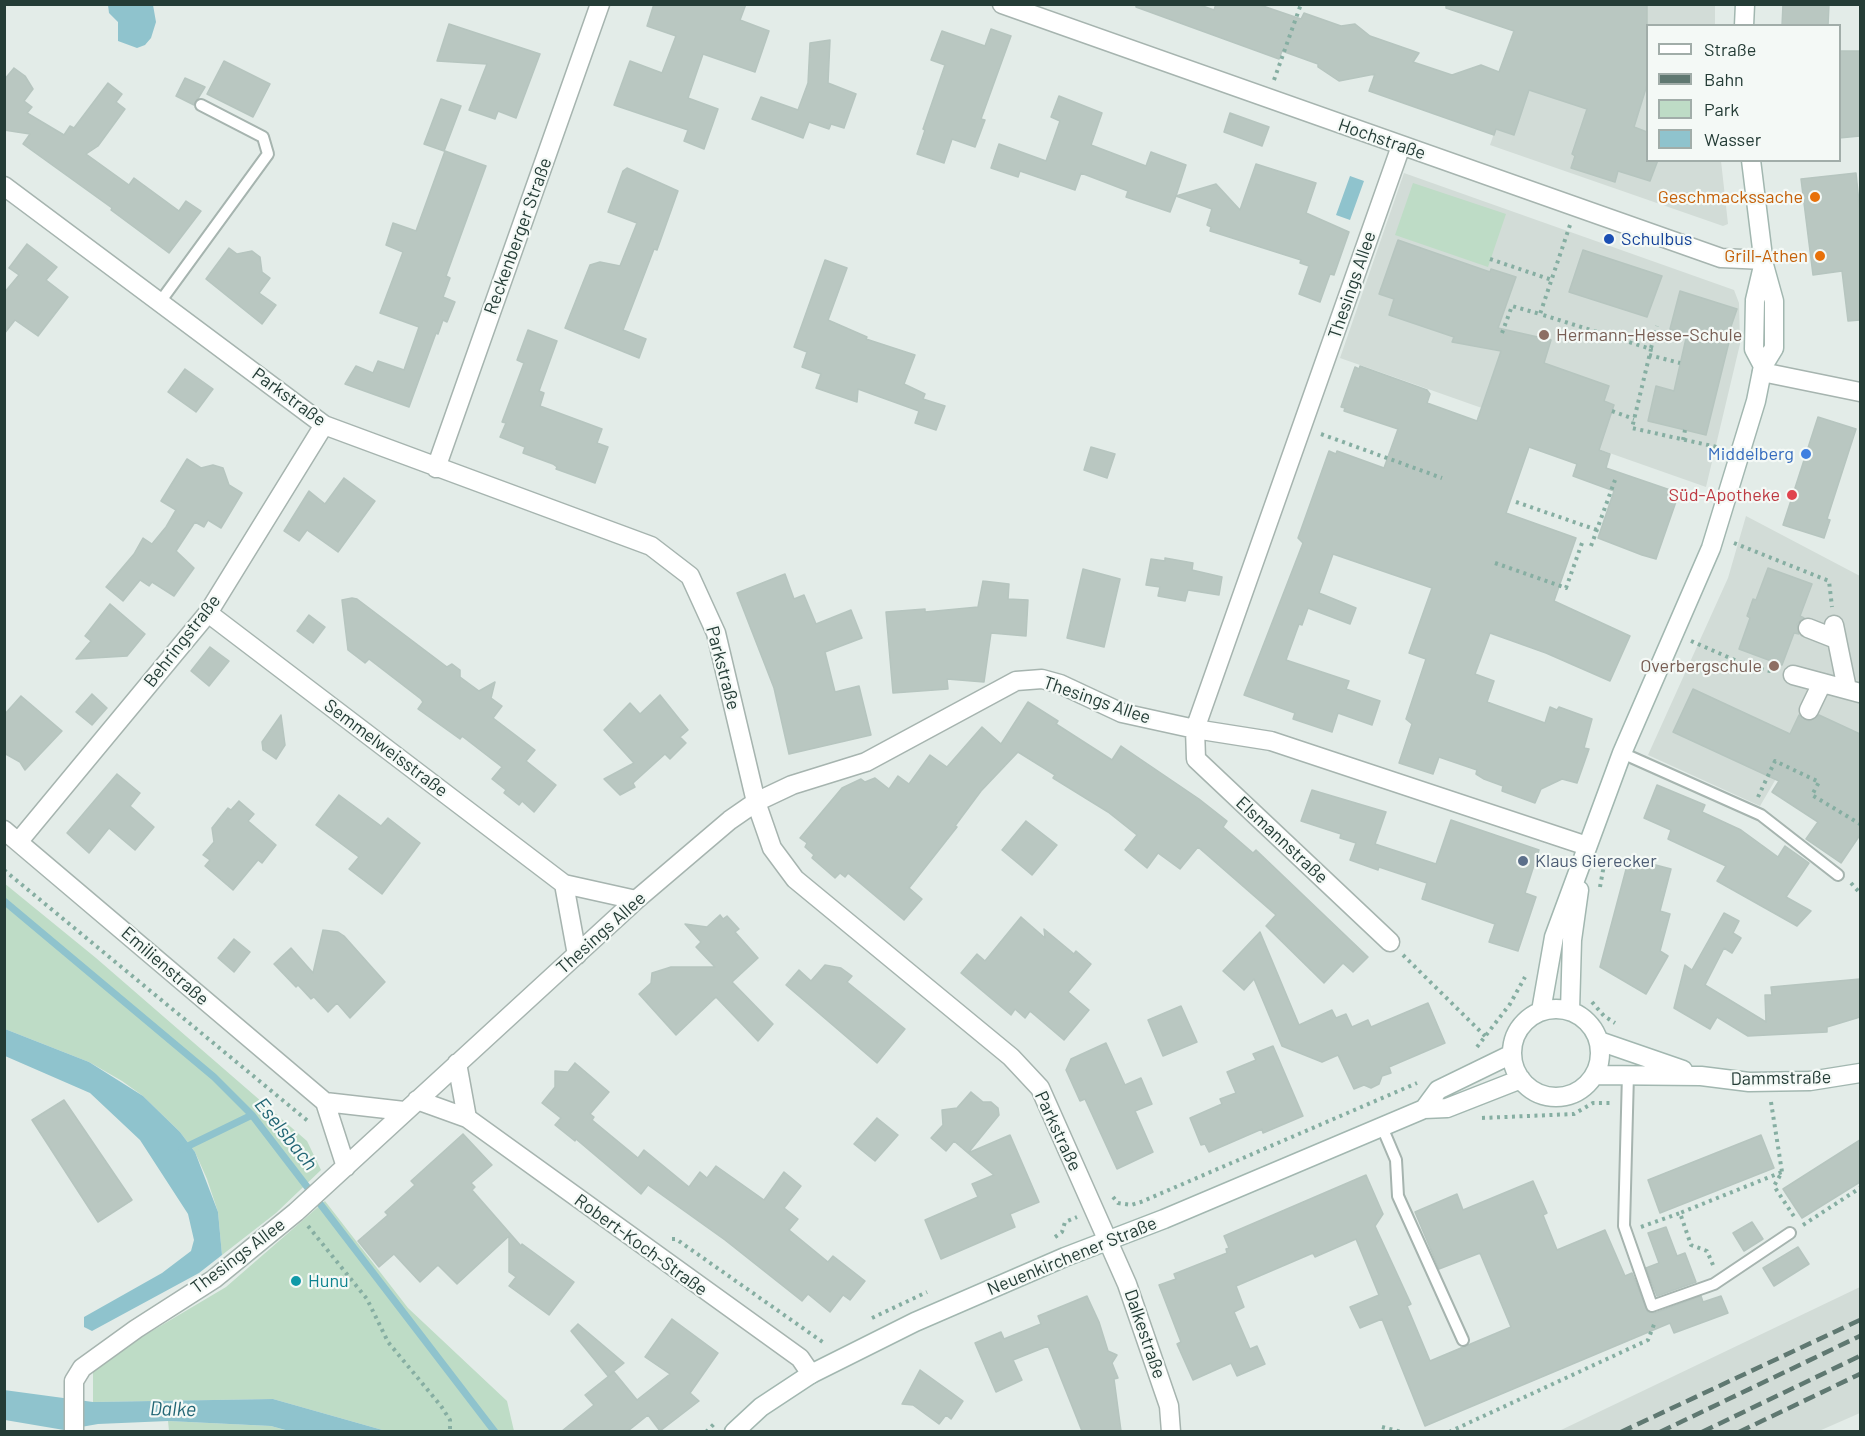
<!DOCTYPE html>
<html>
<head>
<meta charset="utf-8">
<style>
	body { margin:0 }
	#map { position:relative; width:1865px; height:1436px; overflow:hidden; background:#e3ece8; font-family:Barlow,sans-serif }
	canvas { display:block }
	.frame { position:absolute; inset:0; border:6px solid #243c36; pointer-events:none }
	.legend { position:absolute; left:1646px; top:24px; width:195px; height:138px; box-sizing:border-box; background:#f4f9f6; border:2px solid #a1ada9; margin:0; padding:8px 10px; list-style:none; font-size:18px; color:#243c36 }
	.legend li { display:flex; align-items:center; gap:12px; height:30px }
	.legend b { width:30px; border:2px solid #a1ada9 }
</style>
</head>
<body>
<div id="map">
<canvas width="1865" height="1436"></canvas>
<div class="frame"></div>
<ul class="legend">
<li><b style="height:8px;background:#fff"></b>Straße</li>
<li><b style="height:8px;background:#5f7871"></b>Bahn</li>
<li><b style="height:16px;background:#bedcc6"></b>Park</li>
<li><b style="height:16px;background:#8fc3cd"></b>Wasser</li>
</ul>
</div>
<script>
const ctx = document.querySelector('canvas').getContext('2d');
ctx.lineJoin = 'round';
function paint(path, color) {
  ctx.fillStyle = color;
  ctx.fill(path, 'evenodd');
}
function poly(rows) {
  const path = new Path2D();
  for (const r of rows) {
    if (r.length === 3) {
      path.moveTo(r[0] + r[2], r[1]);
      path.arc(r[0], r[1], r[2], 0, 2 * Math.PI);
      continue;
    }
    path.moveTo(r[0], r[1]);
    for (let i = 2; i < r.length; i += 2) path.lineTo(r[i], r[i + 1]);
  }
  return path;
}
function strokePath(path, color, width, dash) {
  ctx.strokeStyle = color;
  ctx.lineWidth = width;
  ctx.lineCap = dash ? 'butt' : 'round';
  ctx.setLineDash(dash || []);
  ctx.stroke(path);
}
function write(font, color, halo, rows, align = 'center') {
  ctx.font = font + ' Barlow,sans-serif';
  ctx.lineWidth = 4.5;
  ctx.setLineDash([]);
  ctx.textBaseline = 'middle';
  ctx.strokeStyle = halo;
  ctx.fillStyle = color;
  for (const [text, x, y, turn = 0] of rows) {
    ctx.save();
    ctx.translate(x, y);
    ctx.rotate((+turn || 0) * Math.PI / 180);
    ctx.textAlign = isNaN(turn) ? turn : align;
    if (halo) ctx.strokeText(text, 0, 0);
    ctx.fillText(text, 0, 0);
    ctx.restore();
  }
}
paint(poly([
	[1538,5,1715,5,1715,25,1648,26,1648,160,1721,161,1728,224,1723,226,1490,145],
	[1404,173,1734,290,1739,303,1740,344,1706,487,1340,358],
	[1746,516,1860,576,1860,830,1816,805,1780,772,1760,806,1648,755,1728,578],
	[1860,1287,1860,1413,1819,1431,1559,1431]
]), '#d2dcd7');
paint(poly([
	[1413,183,1506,214,1488,267,1395,235],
	[4,883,96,958,307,1141,321,1170,276,1213,222,1255,218,1212,207,1179,195,1152,180,1132,143,1096,122,1081,89,1062,5,1029],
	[325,1201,408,1308,507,1401,514,1431,386,1431,273,1399,93,1402,93,1366,226,1287],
	[168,1421,271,1426,289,1431,169,1431]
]), '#bedcc6');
paint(poly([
	[108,5,153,5,156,22,151,38,145,45,137,48,118,41,118,22,109,13],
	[1350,176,1364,181,1350,220,1336,215],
	[5,1029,89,1062,143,1096,180,1132,195,1152,218,1212,222,1255,199,1273,92,1331,84,1327,84,1317,162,1273,191,1251,194,1240,188,1214,140,1140,90,1093,5,1056],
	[4,1390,93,1402,273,1399,386,1431,289,1431,271,1426,168,1421,98,1424,64,1430,5,1420]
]), '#8fc3cd');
strokePath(poly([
	[4,901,214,1077,252,1115,495,1432],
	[182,1149,252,1115]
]), '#8fc3cd', 7);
const building = poly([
	[654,4,746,4,740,20,769,31,755,72,703,54,688,98,718,109,704,149,684,141,688,130,614,105,630,61,662,73,676,36,647,26,654,4],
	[1136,4,1197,4,1214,10,1216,4,1257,4,1301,19,1304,13,1341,26,1355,24,1370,36,1419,53,1413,62,1452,75,1481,65,1499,72,1514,31,1446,8,1446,4,1647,4,1647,85,1634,127,1647,132,1647,160,1658,160,1650,181,1618,171,1615,182,1571,168,1575,156,1572,154,1587,109,1529,90,1514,135,1496,129,1494,135,1369,91,1375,74,1339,81,1318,67,1318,64,1282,51,1279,59,1136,7,1136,4],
	[1783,4,1829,4,1828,26,1782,26,1783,4],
	[449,24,540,54,516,118,498,111,495,119,469,110,487,64,437,61,449,24],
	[991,29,1011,36,981,119,985,120,975,147,952,139,944,163,917,154,925,130,923,129,945,65,931,60,942,31,985,46,991,29],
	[830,40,828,83,856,94,844,128,831,124,829,129,809,122,803,138,752,119,761,97,798,110,808,83,810,43,830,40],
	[1839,51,1860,51,1860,136,1839,138,1839,51],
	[224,61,270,84,253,117,207,94,224,61],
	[14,68,25,76,33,89,24,101,32,107,27,113,64,135,70,126,74,128,108,83,122,94,116,102,125,109,98,146,86,154,129,185,134,178,179,211,186,201,201,211,169,253,111,210,112,208,23,144,30,134,4,130,4,80,14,68],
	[185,78,205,87,194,105,176,96,185,78],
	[1059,96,1102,113,1091,145,1146,166,1151,152,1186,165,1176,196,1216,184,1240,210,1256,164,1316,183,1306,213,1349,232,1334,275,1330,274,1320,302,1299,294,1309,266,1300,263,1301,260,1210,231,1211,227,1207,225,1212,209,1176,196,1170,212,1126,197,1128,191,1081,173,1075,190,1020,171,1018,177,991,168,999,144,1046,161,1060,121,1051,117,1059,96],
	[441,99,461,106,444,151,424,144,441,99],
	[1230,113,1269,127,1262,146,1224,132,1230,113],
	[445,151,486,166,446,276,450,278,443,297,455,302,447,322,443,320,438,334,436,333,409,407,345,384,356,366,373,373,378,361,404,370,419,327,380,313,403,252,386,245,393,223,416,231,445,151],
	[627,168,678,191,657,250,654,249,623,330,646,339,639,358,565,328,590,265,600,262,620,266,637,223,608,212,623,171,627,168],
	[1856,173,1860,212,1860,320,1848,321,1842,271,1813,275,1801,179,1856,173],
	[1398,240,1490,272,1491,269,1516,277,1498,328,1551,340,1544,363,1609,386,1604,401,1614,405,1599,450,1610,454,1606,468,1679,493,1656,559,1642,555,1598,538,1614,491,1573,476,1577,464,1529,447,1506,513,1576,538,1554,601,1630,636,1610,681,1546,653,1490,633,1475,674,1494,681,1487,702,1545,723,1550,707,1557,710,1559,707,1592,719,1584,748,1589,749,1577,783,1562,779,1541,789,1535,803,1502,791,1503,786,1484,779,1476,774,1477,770,1439,757,1433,774,1399,763,1412,724,1406,719,1426,659,1409,653,1432,588,1333,554,1319,593,1356,608,1350,624,1308,608,1302,625,1299,624,1286,660,1349,681,1346,689,1380,701,1372,725,1338,713,1332,732,1293,719,1295,713,1244,695,1303,543,1298,538,1329,451,1336,454,1337,451,1384,468,1398,429,1344,411,1345,408,1341,407,1355,367,1359,369,1360,366,1427,390,1430,394,1427,403,1477,421,1501,351,1452,342,1454,337,1389,315,1394,299,1379,294,1398,240],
	[27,244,57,267,46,280,68,297,38,336,15,320,4,334,4,293,19,275,9,268,27,244],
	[229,248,237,254,252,251,260,257,262,272,270,278,259,293,276,305,262,324,206,279,229,248],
	[1583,250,1662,276,1647,317,1569,292,1583,250],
	[825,260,847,268,828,320,867,337,866,339,915,355,904,384,925,394,923,399,945,406,936,430,915,423,919,411,858,389,857,402,816,388,821,374,802,367,807,352,794,347,825,260],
	[1680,291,1737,309,1726,341,1729,342,1706,435,1648,421,1656,386,1674,391,1687,334,1670,329,1680,291],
	[528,330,557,341,539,391,544,393,540,406,602,429,597,443,608,447,595,483,556,469,557,467,553,464,523,453,525,447,500,437,506,423,502,422,524,363,517,360,528,330],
	[185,369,213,389,196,412,168,392,185,369],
	[1818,417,1856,429,1827,519,1830,520,1824,538,1783,525,1818,417],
	[1091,447,1115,454,1107,478,1084,470,1091,447],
	[187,459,201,468,213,465,223,468,229,485,242,493,221,528,208,520,204,527,195,522,176,551,194,568,174,596,152,582,149,586,140,580,123,601,106,587,134,554,143,538,152,544,166,527,176,510,161,501,187,459],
	[344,478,375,501,338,552,307,530,299,541,284,531,309,491,325,504,344,478],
	[1165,558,1193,563,1192,570,1222,577,1219,595,1188,590,1185,601,1158,596,1160,587,1146,585,1151,559,1165,561,1165,558],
	[1768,568,1812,584,1800,616,1804,618,1797,624,1799,634,1794,633,1782,665,1739,649,1750,618,1747,616,1753,599,1756,600,1768,568],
	[1083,569,1120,579,1104,647,1067,638,1083,569],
	[785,574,794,599,804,595,816,624,851,610,862,638,825,652,835,692,859,686,871,735,789,754,774,688,737,593,785,574],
	[983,581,1009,584,1008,599,1028,600,1026,636,991,633,984,682,947,679,948,689,893,693,886,612,925,609,925,612,978,607,983,581],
	[352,598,357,599,447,667,452,664,460,670,460,677,479,691,495,682,491,698,502,706,493,718,535,750,526,761,556,785,534,812,522,801,519,805,504,793,506,790,492,779,502,767,462,736,460,739,418,709,423,702,421,699,369,659,365,663,348,650,342,600,352,598],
	[110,604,145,634,127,656,76,659,91,641,85,636,110,604],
	[309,615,325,627,313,643,297,631,309,615],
	[210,647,229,661,209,686,191,671,210,647],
	[1693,689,1790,734,1799,715,1809,721,1819,715,1860,734,1860,835,1841,863,1806,839,1818,822,1772,792,1779,781,1673,732,1693,689],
	[92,694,107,708,92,725,76,712,92,694],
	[660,695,688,730,680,737,686,743,670,759,665,754,633,783,635,787,620,795,604,779,634,763,604,730,630,703,640,714,660,695],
	[21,696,62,731,25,770,20,762,4,753,4,715,21,696],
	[1028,702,1058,721,1056,724,1112,760,1121,746,1199,799,1227,821,1223,827,1253,853,1256,850,1368,957,1353,972,1343,963,1324,983,1266,926,1276,915,1198,847,1180,869,1158,853,1147,868,1125,850,1137,835,1108,812,1053,778,1055,775,1018,752,981,791,955,826,957,827,909,888,922,899,904,920,848,873,845,877,840,873,835,878,812,858,814,855,805,847,807,843,800,838,842,788,861,779,865,782,875,778,889,789,898,776,909,784,930,755,947,767,982,727,1001,744,1028,702],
	[281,715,285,745,276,759,263,750,262,742,281,715],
	[117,774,140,793,130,806,154,827,135,850,109,828,89,853,67,833,117,774],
	[1657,785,1705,805,1702,812,1741,830,1778,857,1785,846,1809,863,1786,897,1811,911,1797,926,1717,881,1726,866,1668,839,1671,830,1644,818,1657,785],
	[1312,790,1386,812,1375,844,1436,864,1451,820,1539,850,1525,893,1536,897,1518,951,1489,942,1495,924,1422,899,1427,883,1379,867,1378,870,1350,860,1356,843,1340,838,1341,834,1301,821,1312,790],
	[339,795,381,826,388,818,420,843,382,894,349,869,359,857,316,825,339,795],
	[239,801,254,814,248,821,276,845,262,863,258,860,233,890,205,866,210,860,203,855,214,842,212,828,228,808,231,810,239,801],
	[1026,821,1057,845,1032,875,1002,850,1026,821],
	[1629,858,1671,869,1660,911,1670,914,1660,951,1668,956,1646,994,1600,967,1629,858],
	[1724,913,1739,921,1733,933,1741,938,1732,953,1724,948,1705,985,1766,1022,1765,995,1772,995,1771,987,1860,979,1860,1017,1827,1027,1827,1032,1748,1036,1717,1017,1710,1029,1674,1008,1685,965,1692,970,1724,913],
	[720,915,723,919,727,916,739,929,735,932,758,958,732,982,773,1024,758,1041,716,997,676,1035,639,994,651,983,652,973,671,967,715,967,696,947,701,942,685,924,707,927,720,915],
	[1021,917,1045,938,1044,929,1074,954,1076,951,1091,964,1068,992,1089,1010,1064,1040,1030,1011,1025,1018,1015,1009,1011,1015,961,973,977,954,985,961,1021,917],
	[323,930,338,932,344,936,385,982,350,1018,337,1003,328,1012,314,997,311,999,298,985,296,987,274,964,291,948,313,973,323,930],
	[1260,932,1299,1025,1332,1010,1336,1018,1346,1014,1352,1027,1368,1020,1371,1027,1428,1003,1445,1043,1389,1067,1391,1073,1382,1076,1379,1084,1371,1088,1364,1085,1354,1089,1338,1055,1322,1062,1282,1046,1254,979,1244,990,1223,971,1260,932],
	[234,939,250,952,234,972,218,958,234,939],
	[825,965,841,968,852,976,847,982,905,1029,877,1063,786,985,799,970,811,981,825,965],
	[1181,1006,1197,1042,1163,1056,1148,1020,1181,1006],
	[1106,1043,1125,1085,1141,1078,1152,1104,1135,1111,1153,1152,1117,1169,1085,1099,1080,1101,1066,1070,1071,1059,1106,1043],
	[1273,1046,1303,1116,1263,1133,1262,1129,1209,1152,1205,1144,1201,1145,1190,1118,1222,1104,1220,1099,1236,1093,1227,1072,1256,1060,1253,1054,1273,1046],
	[575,1063,609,1092,590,1114,594,1117,592,1120,638,1158,644,1150,689,1187,700,1172,707,1178,716,1166,764,1200,784,1172,801,1186,784,1208,798,1219,789,1230,828,1262,833,1256,865,1281,850,1300,843,1295,830,1312,808,1294,802,1301,725,1240,648,1185,641,1194,576,1139,575,1141,555,1125,561,1118,542,1103,555,1087,555,1071,568,1072,575,1063],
	[971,1092,983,1102,991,1102,998,1108,999,1115,968,1153,954,1141,946,1151,931,1138,943,1125,942,1110,957,1108,971,1092],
	[64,1100,132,1200,98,1222,32,1120,64,1100],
	[877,1118,898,1135,875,1161,854,1144,877,1118],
	[463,1134,492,1165,471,1183,475,1187,472,1190,521,1246,522,1244,574,1282,549,1315,509,1286,516,1277,509,1272,509,1236,457,1284,438,1265,420,1282,394,1254,379,1267,358,1241,388,1215,385,1212,415,1185,411,1181,463,1134],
	[1010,1135,1039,1202,1010,1214,1015,1227,941,1259,925,1220,978,1197,972,1184,994,1175,968,1153,1010,1135],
	[1761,1135,1774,1168,1660,1213,1648,1180,1761,1135],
	[1860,1140,1860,1182,1802,1218,1783,1189,1860,1140],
	[1366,1175,1383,1214,1375,1226,1411,1304,1407,1306,1430,1361,1511,1327,1480,1253,1439,1269,1415,1212,1457,1194,1463,1210,1533,1181,1547,1213,1543,1215,1557,1250,1605,1230,1625,1276,1632,1273,1648,1312,1655,1313,1701,1296,1703,1302,1721,1296,1728,1313,1674,1333,1670,1323,1425,1426,1382,1319,1360,1328,1350,1307,1379,1295,1356,1239,1315,1257,1313,1253,1236,1286,1244,1307,1234,1312,1250,1349,1257,1346,1265,1364,1237,1376,1231,1363,1193,1380,1177,1344,1181,1342,1159,1285,1176,1279,1174,1274,1227,1253,1226,1249,1229,1248,1224,1236,1366,1175],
	[1752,1222,1763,1239,1744,1251,1733,1233,1752,1222],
	[1666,1227,1677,1256,1685,1253,1696,1282,1657,1296,1646,1268,1659,1263,1648,1233,1666,1227],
	[1798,1247,1809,1264,1774,1286,1763,1268,1798,1247],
	[1087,1296,1099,1322,1108,1351,1117,1355,1112,1363,1118,1378,1114,1379,1121,1431,1082,1431,1048,1346,1013,1360,1022,1380,996,1392,975,1343,1001,1332,1004,1339,1041,1324,1038,1316,1087,1296],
	[672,1319,718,1353,690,1393,699,1401,660,1431,648,1415,628,1431,562,1431,594,1405,585,1395,614,1372,637,1400,670,1374,645,1357,672,1319],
	[578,1324,624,1363,608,1376,571,1331,578,1324],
	[920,1370,963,1401,951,1419,946,1415,939,1424,913,1405,902,1404,920,1370]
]);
paint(building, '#b9c7c1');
strokePath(building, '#b6c5bf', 1.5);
const lane = poly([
	[160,302,268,154,263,137,201,105],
	[1622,753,1761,815,1838,875],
	[1628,1074,1624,1226,1652,1306,1714,1284,1790,1233],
	[1382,1127,1396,1160,1398,1196,1463,1340]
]);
const street = poly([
	[1002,4,1721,258,1764,260],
	[4,186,324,425,651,546,690,576,716,633,756,802,772,848,795,879,1011,1057,1040,1088,1127,1284,1169,1406,1171,1432],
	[1762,372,1860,392],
	[436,468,600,4],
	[208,613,564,884,636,900],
	[1834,625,1847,689],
	[1808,628,1836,639],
	[1793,675,1860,693],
	[1809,710,1822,683],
	[4,830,325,1102,346,1167],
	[19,841,208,613,324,425],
	[564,884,577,955],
	[1390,942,1196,759,1195,729,1401,146],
	[457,1063,467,1118],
	[417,1100,467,1118,800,1358,811,1374],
	[325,1102,404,1111],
	[74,1432,74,1381,82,1368,136,1329,214,1279,296,1212,636,900,730,820,756,802,792,785,866,762,1016,681,1042,679,1060,684,1122,713,1195,729,1271,741,1587,846]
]);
const secondary = poly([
	[1744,26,1745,4],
	[1763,266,1755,300,1754,349,1763,366],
	[1556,1053,44],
	[1541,1011,1554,937,1622,753,1711,548,1756,401,1763,366,1774,348,1774,301,1764,265,1751,160],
	[1570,1011,1572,940,1579,890],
	[1599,1041,1683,1070],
	[1594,1075,1701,1076,1749,1082,1810,1081,1860,1073],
	[1424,1109,1438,1090,1512,1054],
	[734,1432,761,1407,811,1374,915,1322,1065,1257,1164,1219,1424,1109,1447,1108,1521,1079]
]);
strokePath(lane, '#a6b4af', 14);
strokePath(street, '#a6b4af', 21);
strokePath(secondary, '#a2b7b0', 21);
strokePath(poly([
	[1274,80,1301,4],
	[1570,225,1540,314,1651,349,1632,428,1721,448],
	[1490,259,1552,280],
	[1502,333,1512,306,1540,314],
	[1651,348,1657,326],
	[1649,355,1680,363],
	[1612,411,1634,419],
	[1321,434,1442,478],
	[1683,440,1685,430],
	[1516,502,1597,530],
	[1734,543,1829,581,1832,607],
	[1591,546,1615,480],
	[1495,563,1566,588,1582,543],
	[1691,641,1746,665,1774,672],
	[1758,797,1775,761,1819,782,1812,795,1860,824],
	[4,870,309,1122],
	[1851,883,1860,893],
	[1600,887,1604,865],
	[1403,955,1486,1037],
	[1592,1002,1604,1016,1615,1023],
	[1477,1047,1510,1004,1525,977],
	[1771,1102,1782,1172,1774,1186,1795,1218],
	[1482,1118,1574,1114,1593,1103,1613,1103],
	[1113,1197,1118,1203,1131,1205,1141,1202,1417,1083],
	[1803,1225,1860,1188],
	[308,1226,367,1299,388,1342,441,1406,450,1420,450,1432],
	[1641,1227,1680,1213],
	[1055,1237,1062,1232,1065,1222,1077,1217],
	[672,1239,676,1239,824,1343],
	[1713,1265,1707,1251,1691,1245,1680,1213,1782,1172],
	[872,1318,927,1292],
	[1382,1427,1402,1432],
	[706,1432,714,1424],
	[1449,1432,1648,1340,1655,1322]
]), '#86aea2', 4, [3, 4.5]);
strokePath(lane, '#fff', 10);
strokePath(street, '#fff', 18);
strokePath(secondary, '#fff', 18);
strokePath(poly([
	[1621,1432,1860,1320],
	[1660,1432,1860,1336],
	[1702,1432,1860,1356],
	[1739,1432,1860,1374]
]), '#5f7871', 4.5, [12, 6]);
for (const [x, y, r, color] of [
	[1815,197,6,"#e8710a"],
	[1609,239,6,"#1a4fb4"],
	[1820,256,6,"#e8710a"],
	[1544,335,6,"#8d6e63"],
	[1806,454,6,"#3f7fe0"],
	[1792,495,6,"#e0444e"],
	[1774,666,6,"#8d6e63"],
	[1523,861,6,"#5c6f8a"],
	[296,1281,6,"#0f9aa8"]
]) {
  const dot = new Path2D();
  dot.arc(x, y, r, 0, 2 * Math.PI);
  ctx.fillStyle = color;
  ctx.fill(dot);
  strokePath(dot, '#f4f9f6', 2);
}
write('18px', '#243c36', '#f4f9f6', [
	["Hochstraße",1382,139,19],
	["Reckenberger Straße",518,236,-70],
	["Thesings Allee",1352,285,-71],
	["Parkstraße",289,397,36],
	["Behringstraße",182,641,-52],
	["Parkstraße",723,668,75],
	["Thesings Allee",1097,700,19],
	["Semmelweisstraße",386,748,37],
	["Elsmannstraße",1282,840,43],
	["Thesings Allee",601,933,-42],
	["Emilienstraße",165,966,41],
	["Dammstraße",1781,1078,-1],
	["Parkstraße",1058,1131,65],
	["Robert-Koch-Straße",641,1245,36],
	["Thesings Allee",238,1256,-37],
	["Neuenkirchener Straße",1072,1256,-22],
	["Dalkestraße",1145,1334,71]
]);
write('18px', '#c56008', '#f4f9f6', [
	["Geschmackssache",1803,197],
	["Grill-Athen",1808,256]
], 'right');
write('18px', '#164399', '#f4f9f6', [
	["Schulbus",1621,239]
], 'left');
write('18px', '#785e54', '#f4f9f6', [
	["Hermann-Hesse-Schule",1556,335],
	["Overbergschule",1762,666,"right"]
], 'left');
write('18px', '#366cbe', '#f4f9f6', [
	["Middelberg",1794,454]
], 'right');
write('18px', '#be3a42', '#f4f9f6', [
	["Süd-Apotheke",1780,495]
], 'right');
write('18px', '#4e5e75', '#f4f9f6', [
	["Klaus Gierecker",1535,861]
], 'left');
write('18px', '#0d838f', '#f4f9f6', [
	["Hunu",308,1281]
], 'left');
write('italic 20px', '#226675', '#f4f9f6', [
	["Eselsbach",286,1134,51],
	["Dalke",173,1409,1]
]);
</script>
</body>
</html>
